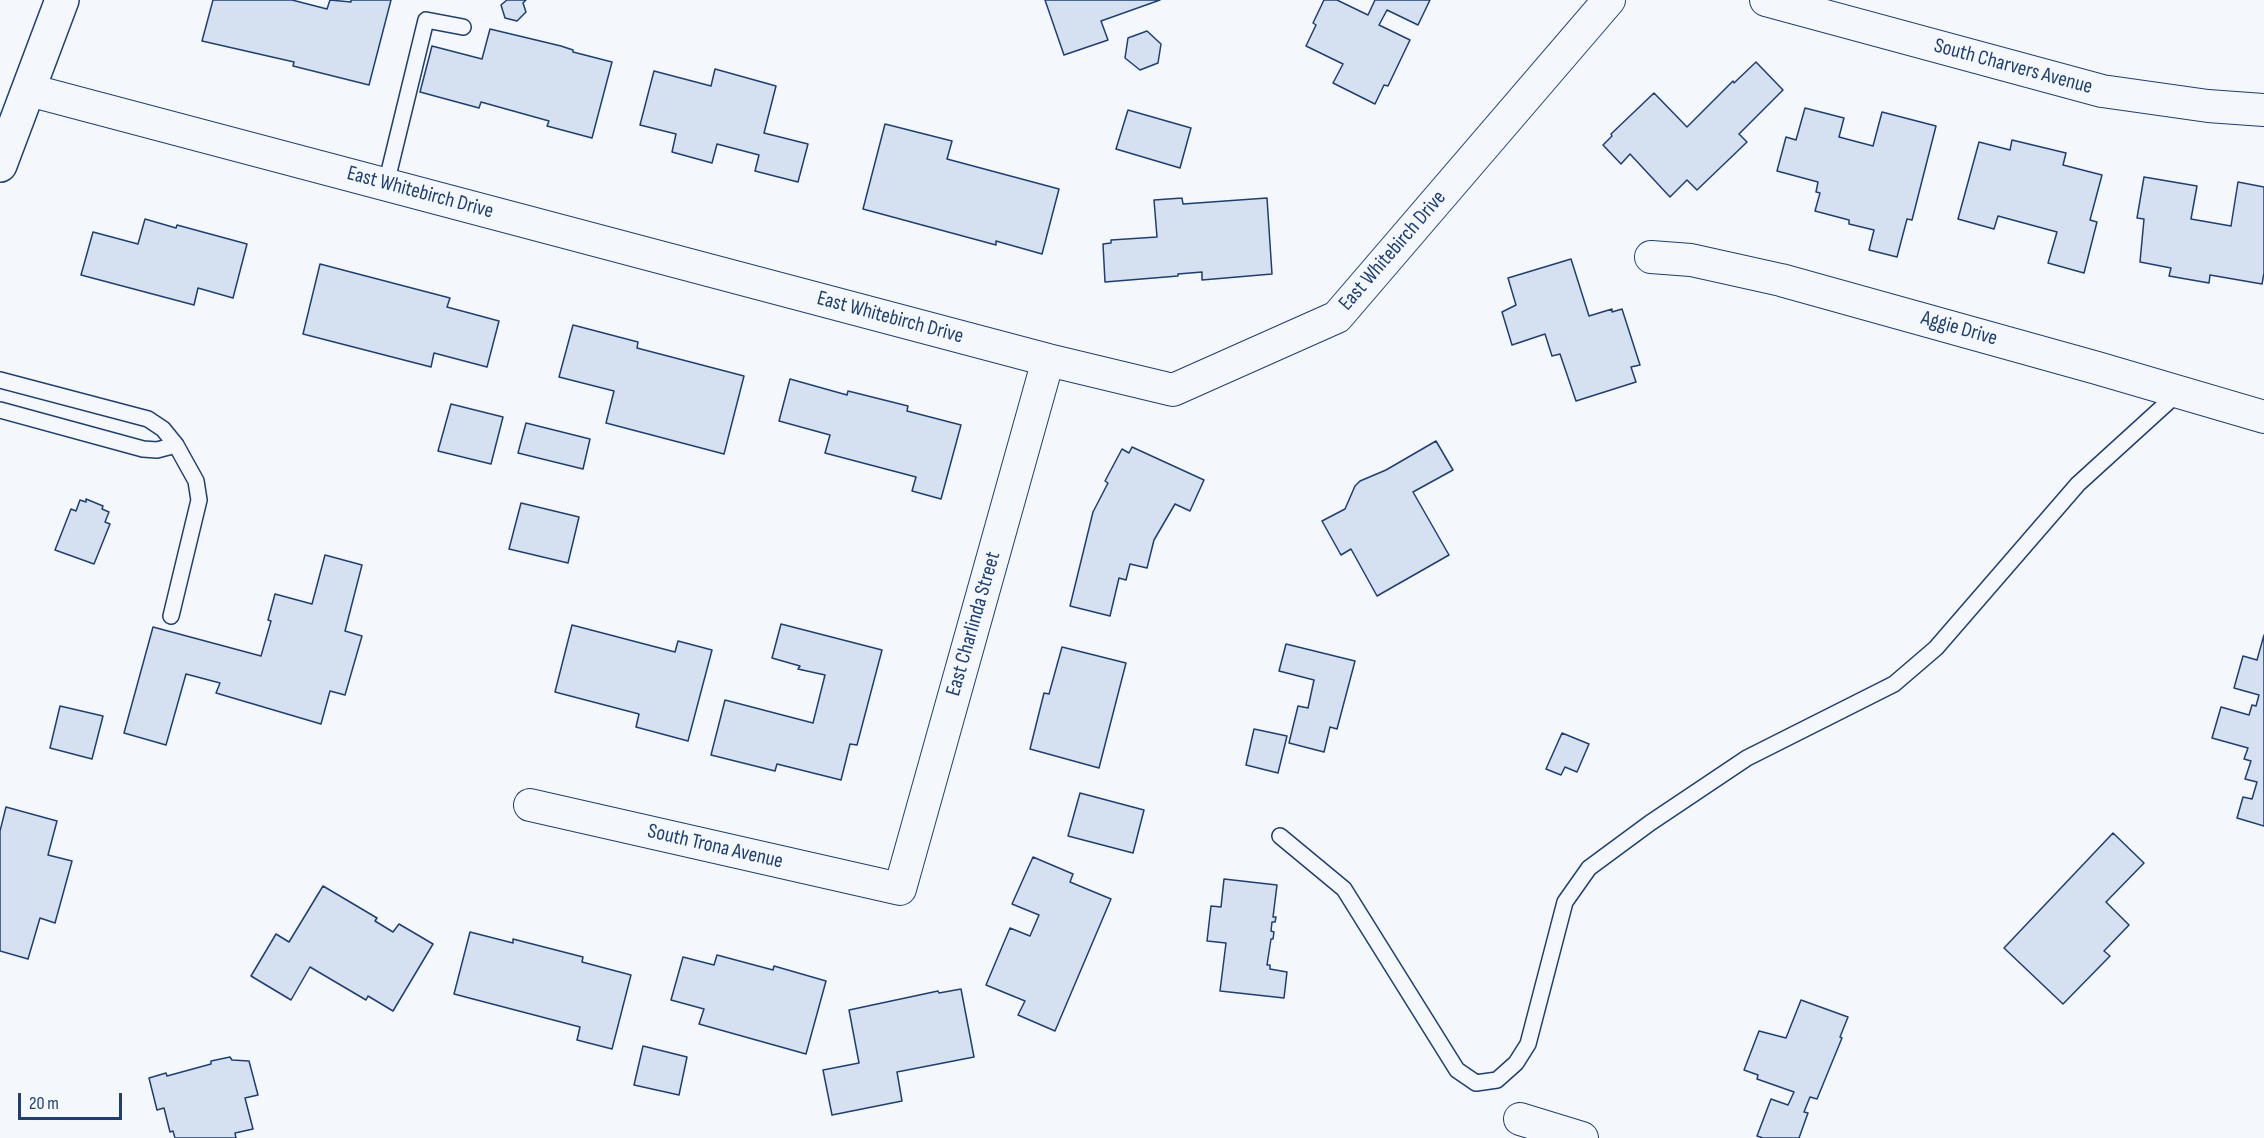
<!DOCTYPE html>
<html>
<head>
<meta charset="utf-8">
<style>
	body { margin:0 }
	#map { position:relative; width:2264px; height:1138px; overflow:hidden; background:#f4f7fb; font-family:"Sofia Sans Condensed",sans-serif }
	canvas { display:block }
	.scale { position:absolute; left:18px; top:1093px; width:104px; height:27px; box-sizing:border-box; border:3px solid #1d3f73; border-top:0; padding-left:8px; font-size:18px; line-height:21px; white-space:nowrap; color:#1d3f73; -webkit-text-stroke:4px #f4f7fb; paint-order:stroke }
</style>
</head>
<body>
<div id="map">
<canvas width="2264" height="1138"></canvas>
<div class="scale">20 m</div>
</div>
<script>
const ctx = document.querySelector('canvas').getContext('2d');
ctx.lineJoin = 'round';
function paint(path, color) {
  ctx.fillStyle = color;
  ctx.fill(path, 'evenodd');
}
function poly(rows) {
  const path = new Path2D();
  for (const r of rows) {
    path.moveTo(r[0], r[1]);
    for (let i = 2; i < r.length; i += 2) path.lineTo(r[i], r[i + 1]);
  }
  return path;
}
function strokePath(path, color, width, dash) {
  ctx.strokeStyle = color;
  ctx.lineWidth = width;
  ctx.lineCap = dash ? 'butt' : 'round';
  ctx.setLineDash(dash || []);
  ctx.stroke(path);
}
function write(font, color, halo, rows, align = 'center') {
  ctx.font = font + ' "Sofia Sans Condensed",sans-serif';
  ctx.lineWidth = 4.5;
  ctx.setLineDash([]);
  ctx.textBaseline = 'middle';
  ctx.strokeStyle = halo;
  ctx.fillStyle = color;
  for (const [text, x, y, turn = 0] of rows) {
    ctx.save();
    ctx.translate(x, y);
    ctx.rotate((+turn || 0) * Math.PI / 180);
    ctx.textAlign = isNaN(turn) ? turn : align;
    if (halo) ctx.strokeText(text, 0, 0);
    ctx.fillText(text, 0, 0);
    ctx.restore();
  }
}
const building = poly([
	[213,0,292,0,327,9,330,0,351,2,351,0,391,0,369,85,293,66,294,62,202,41,213,0],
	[507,0,526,0,523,3,526,12,517,21,505,18,501,5,507,0],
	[1045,0,1160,0,1101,21,1108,40,1064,55,1045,0],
	[1324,0,1337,0,1368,15,1375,0,1430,0,1418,25,1387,10,1379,25,1410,40,1388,86,1384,85,1375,104,1333,83,1343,64,1306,46,1316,25,1313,23,1324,0],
	[490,29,561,46,573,50,573,52,612,62,592,138,547,126,549,121,481,102,479,108,420,92,432,46,482,59,490,29],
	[1147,31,1161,44,1158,63,1140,70,1125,58,1128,38,1147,31],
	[1756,62,1783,90,1739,134,1747,142,1697,190,1687,180,1670,197,1630,154,1621,164,1603,145,1612,136,1611,134,1654,93,1687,127,1733,81,1734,83,1756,62],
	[715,69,776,86,764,133,808,144,798,182,755,171,759,155,717,144,712,163,672,152,676,134,640,125,654,71,711,86,715,69],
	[1805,108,1844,118,1839,137,1873,146,1882,112,1936,126,1912,220,1907,219,1897,257,1869,250,1874,230,1849,224,1849,220,1815,211,1820,193,1816,192,1818,182,1777,171,1786,137,1796,140,1805,108],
	[1128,110,1191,128,1180,168,1116,149,1128,110],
	[885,124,952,141,947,159,1059,189,1042,254,996,241,996,245,863,209,885,124],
	[2012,140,2066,153,2063,165,2102,175,2090,220,2097,222,2084,273,2048,263,2057,232,1998,216,1994,229,1958,219,1979,142,2010,150,2012,140],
	[2144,177,2197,186,2191,219,2231,226,2238,182,2264,187,2264,273,2262,284,2210,275,2209,283,2169,276,2171,268,2140,262,2144,219,2137,218,2144,177],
	[1182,198,1183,204,1267,198,1272,274,1202,280,1202,272,1178,274,1178,276,1105,282,1103,244,1111,243,1111,240,1157,237,1154,200,1182,198],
	[145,219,176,228,177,225,247,244,233,298,198,288,194,305,81,275,93,232,138,244,145,219],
	[1571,259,1589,316,1612,309,1612,312,1622,309,1640,365,1631,367,1636,382,1576,401,1560,354,1552,356,1545,334,1512,345,1502,312,1516,305,1508,278,1571,259],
	[320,264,450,298,447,307,499,321,487,367,434,353,431,367,303,334,320,264],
	[573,325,638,342,637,348,744,376,724,454,606,423,614,391,559,377,573,325],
	[790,379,847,395,848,391,908,406,907,411,961,425,941,499,912,491,916,477,825,453,830,435,779,421,790,379],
	[451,404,503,417,491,464,438,451,451,404],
	[526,423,590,439,583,469,518,453,526,423],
	[1436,441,1453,470,1413,492,1449,555,1377,596,1351,549,1341,555,1322,521,1345,509,1355,486,1360,481,1386,470,1436,441],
	[1132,447,1204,480,1190,511,1175,504,1154,540,1147,568,1130,564,1126,580,1119,578,1110,616,1070,606,1093,512,1108,483,1105,481,1122,449,1129,453,1132,447],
	[86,499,103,506,102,509,109,512,105,522,110,524,94,564,55,550,71,509,76,511,80,500,86,502,86,499],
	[521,503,579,517,568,563,509,549,521,503],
	[325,555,362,565,345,631,362,636,345,695,330,691,321,724,216,693,220,683,186,674,166,745,124,733,153,627,261,656,271,621,268,620,275,594,312,604,325,555],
	[781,624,882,650,857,745,850,744,841,780,777,764,775,771,711,755,725,700,813,723,825,675,798,669,800,666,772,658,781,624],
	[572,625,675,652,678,641,712,650,688,741,636,727,639,714,555,692,572,625],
	[2264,635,2264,826,2237,818,2243,797,2252,799,2257,782,2245,779,2251,761,2244,759,2248,748,2212,738,2221,707,2249,715,2252,705,2256,706,2259,695,2234,688,2243,656,2257,660,2264,635],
	[1286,644,1355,661,1337,729,1330,727,1324,752,1289,743,1298,706,1308,708,1314,680,1279,671,1286,644],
	[1062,647,1126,663,1099,768,1030,749,1044,693,1049,694,1062,647],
	[60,706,103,716,92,759,50,748,60,706],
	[1254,729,1287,736,1278,773,1246,765,1254,729],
	[1562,733,1589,744,1577,772,1565,767,1561,775,1546,769,1562,733],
	[1080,793,1144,810,1133,853,1068,836,1080,793],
	[6,807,57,821,48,855,72,861,55,923,40,918,28,959,0,951,0,831,6,807],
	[2113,833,2144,863,2106,902,2129,925,2104,951,2110,956,2063,1004,2004,948,2113,833],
	[1033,857,1073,874,1070,882,1111,899,1055,1031,1018,1015,1025,1001,986,985,1010,928,1030,936,1039,915,1012,904,1033,857],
	[1224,879,1277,885,1273,917,1276,917,1275,922,1272,922,1271,931,1274,932,1273,939,1271,939,1267,965,1270,965,1270,969,1287,972,1284,998,1220,991,1226,943,1207,941,1211,906,1221,907,1224,879],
	[323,886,377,918,375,921,393,932,399,924,433,944,393,1011,368,996,366,1000,310,967,291,1000,251,976,276,934,289,942,323,886],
	[470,932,513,943,513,939,583,957,582,962,631,975,612,1049,577,1040,580,1027,454,994,470,932],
	[717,955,773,970,774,966,826,981,806,1054,699,1024,704,1009,671,1000,683,957,714,965,717,955],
	[961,989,974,1057,897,1072,902,1101,832,1115,823,1070,859,1063,849,1010,938,991,939,993,961,989],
	[1801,1000,1848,1017,1840,1037,1842,1038,1817,1099,1810,1097,1804,1112,1808,1113,1799,1138,1763,1138,1757,1136,1771,1099,1788,1105,1794,1092,1757,1079,1758,1075,1744,1070,1759,1031,1786,1038,1801,1000],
	[643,1046,687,1057,679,1095,634,1085,643,1046],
	[230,1057,232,1060,249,1061,258,1095,245,1098,253,1129,235,1133,236,1138,175,1138,173,1131,170,1132,164,1108,157,1110,149,1078,166,1073,167,1076,211,1064,211,1061,230,1057]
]);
paint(building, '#d5e0f0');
strokePath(building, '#1d3f73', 1.5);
const service = poly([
	[386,184,426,20,463,27],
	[0,380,148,419,163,429,176,445,196,481,199,500,171,616],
	[0,410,143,449,157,450,176,445],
	[1280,836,1344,889,1457,1070,1476,1083,1497,1080,1516,1063,1528,1044,1565,902,1589,868,1650,823,1747,758,1894,684,1936,648,2078,484,2178,393]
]);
const minor = poly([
	[1766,0,2102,91,2208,106,2264,110],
	[29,90,1048,360,1173,390,1337,317,1609,0],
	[1651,257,1691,260,1781,280,2097,368,2264,417],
	[530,805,900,889,1048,360],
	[1520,1119,1582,1138]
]);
const secondary = poly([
	[0,165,62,0]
]);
strokePath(service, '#1d3f73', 18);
strokePath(minor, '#1d3f73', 34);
strokePath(secondary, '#1d3f73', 36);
strokePath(service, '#f4f7fb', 15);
strokePath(minor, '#f4f7fb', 32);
strokePath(secondary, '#f4f7fb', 33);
write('21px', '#1d3f73', '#f4f7fb', [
	["South Charvers Avenue",2013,67,15],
	["East Whitebirch Drive",420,193,15],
	["East Whitebirch Drive",1393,251,-49],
	["East Whitebirch Drive",890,318,15],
	["Aggie Drive",1959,329,16],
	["East Charlinda Street",974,624,-74],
	["South Trona Avenue",715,847,13]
]);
</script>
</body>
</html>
